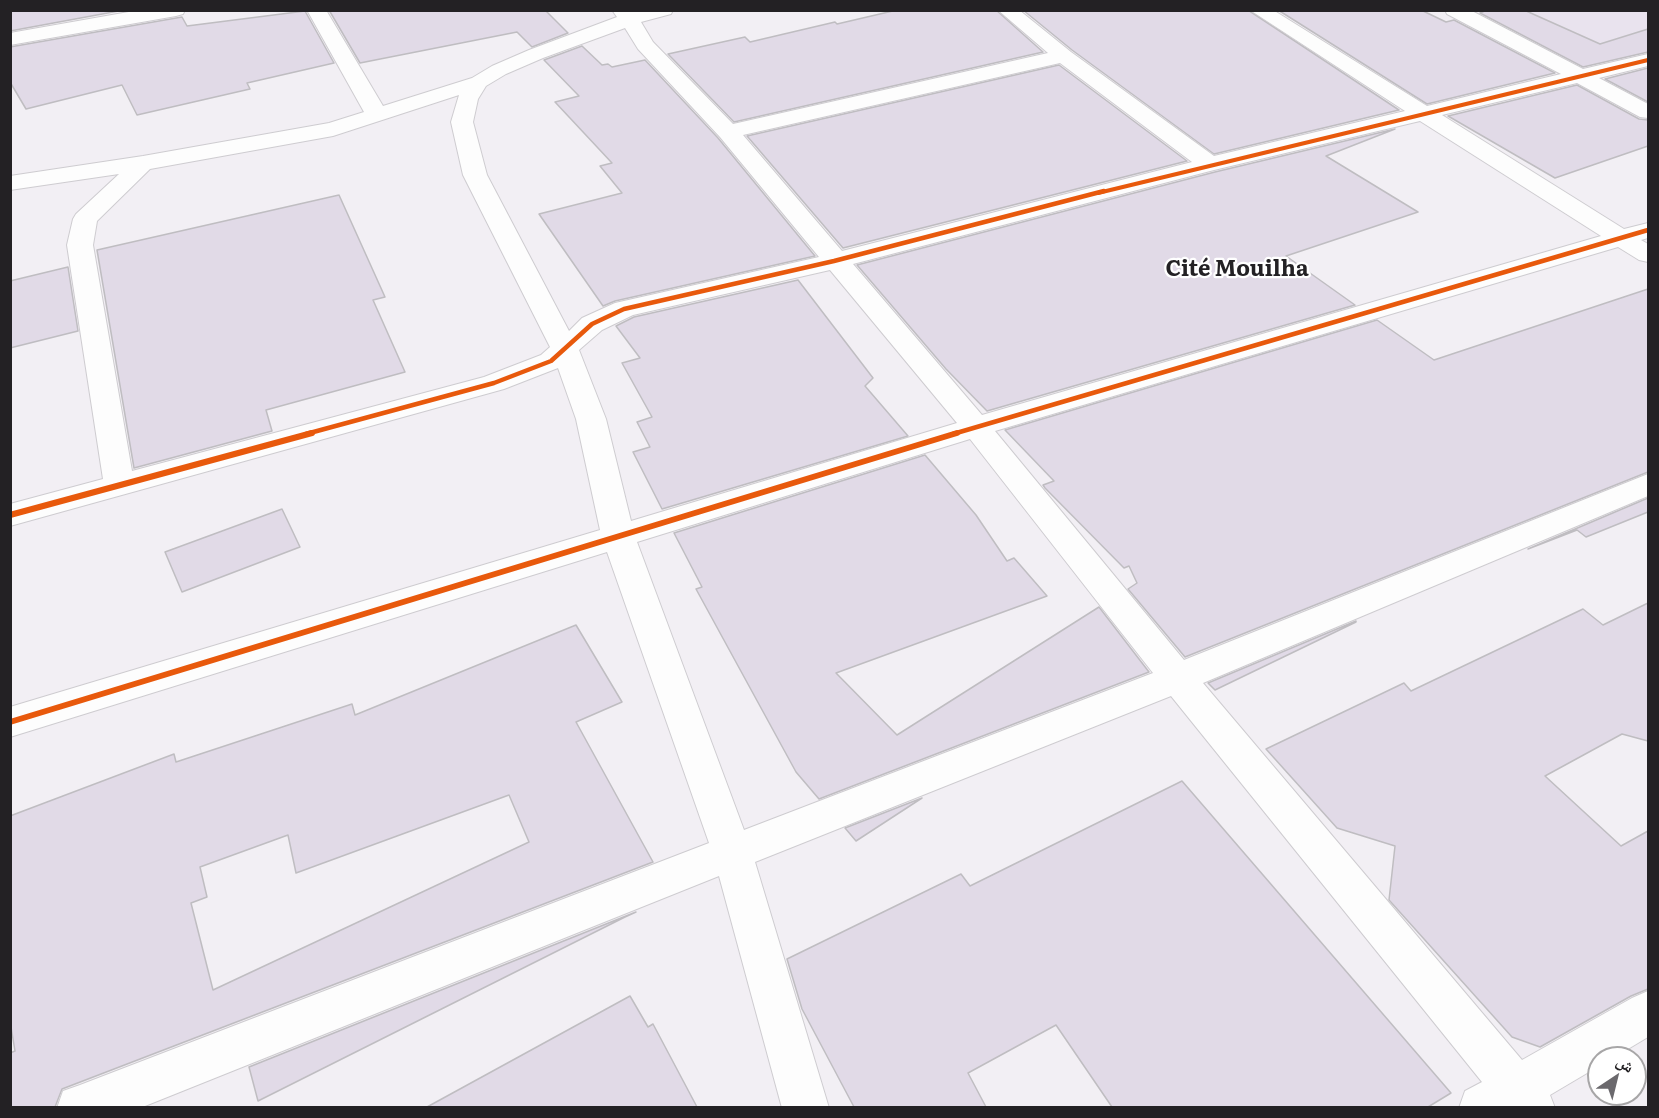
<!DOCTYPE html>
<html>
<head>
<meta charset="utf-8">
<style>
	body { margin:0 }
	#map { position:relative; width:1659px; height:1118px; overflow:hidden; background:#f2eff4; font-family:Literata,"Noto Naskh Arabic",serif }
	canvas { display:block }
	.frame { position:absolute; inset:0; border:12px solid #232124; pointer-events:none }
	.north { position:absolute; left:1587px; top:1046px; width:60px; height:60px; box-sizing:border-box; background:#fff; border:2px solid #a7a6a7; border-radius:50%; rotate:35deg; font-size:16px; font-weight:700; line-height:24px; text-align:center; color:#232124 }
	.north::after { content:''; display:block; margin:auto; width:21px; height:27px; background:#6b696d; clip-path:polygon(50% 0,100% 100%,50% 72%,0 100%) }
</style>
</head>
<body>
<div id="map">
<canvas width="1659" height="1118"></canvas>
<div class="frame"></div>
<div class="north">ش</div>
</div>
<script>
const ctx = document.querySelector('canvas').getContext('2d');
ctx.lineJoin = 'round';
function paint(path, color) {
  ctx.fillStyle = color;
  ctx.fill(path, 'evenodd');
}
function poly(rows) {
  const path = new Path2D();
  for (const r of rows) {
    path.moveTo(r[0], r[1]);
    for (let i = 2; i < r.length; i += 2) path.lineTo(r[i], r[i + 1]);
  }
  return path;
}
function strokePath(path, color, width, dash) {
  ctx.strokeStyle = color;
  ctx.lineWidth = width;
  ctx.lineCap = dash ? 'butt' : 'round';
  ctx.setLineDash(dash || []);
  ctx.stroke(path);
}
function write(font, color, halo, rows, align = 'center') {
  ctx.font = font + ' Literata,serif';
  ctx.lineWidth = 4.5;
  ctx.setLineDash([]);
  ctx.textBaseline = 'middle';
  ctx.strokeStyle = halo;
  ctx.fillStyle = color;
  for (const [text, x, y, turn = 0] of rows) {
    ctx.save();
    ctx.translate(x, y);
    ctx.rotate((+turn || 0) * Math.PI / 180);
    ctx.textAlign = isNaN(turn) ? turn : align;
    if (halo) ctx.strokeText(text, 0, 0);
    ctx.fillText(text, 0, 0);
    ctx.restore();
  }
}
paint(poly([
	[1489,11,1648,11,1648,50,1592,64]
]), '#e9e3ee');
const building = poly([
	[10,10,124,10,10,31,10,10],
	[329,10,545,10,568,33,532,47,517,32,360,63,329,10],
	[897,10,996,10,1043,52,734,122,668,54,745,37,750,42,835,22,837,24,897,10],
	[1023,10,1248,10,1399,110,1214,154,1072,50,1023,10],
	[1278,10,1421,10,1446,22,1454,20,1555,73,1427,104,1278,10],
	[1487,10,1524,10,1600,44,1648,29,1648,52,1583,67,1480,13,1487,10],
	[305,11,334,63,247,83,250,89,137,115,122,85,26,109,10,82,10,47,182,17,187,26,305,11],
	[582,46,602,65,608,64,612,67,645,60,718,138,815,256,615,301,603,306,539,214,622,193,600,166,612,163,555,102,579,96,544,60,582,46],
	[1059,65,1187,161,843,248,747,136,1059,65],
	[1648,68,1648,102,1605,79,1648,68],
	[1577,85,1639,119,1648,120,1648,146,1555,178,1448,116,1577,85],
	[1395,129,1326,156,1418,212,1286,256,1355,305,987,411,946,369,857,265,1215,172,1395,129],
	[339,195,385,297,373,300,405,372,266,410,272,431,134,468,97,250,339,195],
	[68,267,78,331,10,348,10,281,68,267],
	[798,280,873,378,865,386,908,436,662,509,633,452,650,447,637,422,652,417,622,363,640,358,616,326,634,317,798,280],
	[1648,289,1648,472,1185,657,1128,589,1137,583,1129,566,1124,568,1045,488,1043,485,1054,481,1005,430,1377,320,1434,360,1648,289],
	[925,455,976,515,1007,561,1014,558,1047,596,836,673,897,735,1099,607,1149,672,819,799,796,772,696,589,702,587,674,533,925,455],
	[1648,498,1648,512,1586,537,1577,530,1528,549,1648,498],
	[282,509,300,547,182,592,165,552,282,509],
	[1648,603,1648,741,1622,734,1545,776,1621,846,1648,831,1648,989,1631,996,1540,1047,1512,1037,1389,900,1395,846,1337,828,1266,749,1404,683,1411,691,1583,609,1603,625,1648,603],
	[1356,622,1215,690,1208,683,1356,621,1356,622],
	[576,625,622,702,576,722,653,862,62,1089,55,1107,10,1107,10,1053,15,1051,10,1021,10,816,174,754,176,762,352,704,355,715,576,625],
	[509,795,529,842,213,990,191,903,207,897,200,867,288,835,296,873,509,795],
	[1182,781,1451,1093,1428,1107,1112,1107,1056,1025,968,1073,986,1107,854,1107,802,1009,787,959,961,874,970,886,1182,781],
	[922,798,856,841,845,828,922,798],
	[636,912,625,917,258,1101,249,1067,636,912],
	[630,996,648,1027,653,1024,697,1107,427,1107,630,996]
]);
paint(building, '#e1dae7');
strokePath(building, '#bfbdc1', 1.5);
const street = poly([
	[140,10,185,10,183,14,176,16,10,45,10,33,140,10],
	[307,10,326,10,383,106,472,78,492,66,529,50,617,17,612,10,673,10,671,14,641,22,653,42,733,124,1048,53,998,10,1019,10,1071,52,1214,156,1405,111,1250,10,1273,10,1427,106,1561,74,1447,14,1445,10,1470,10,1583,69,1648,54,1648,66,1599,78,1648,104,1648,118,1640,117,1577,83,1442,115,1624,229,1648,223,1648,238,1641,240,1648,244,1648,262,1639,260,1618,247,995,431,1184,660,1648,474,1648,496,1203,683,1522,1060,1632,998,1648,991,1648,1037,1613,1058,1599,1058,1599,1066,1550,1095,1555,1108,1459,1108,1465,1091,1482,1082,1171,696,755,862,829,1108,782,1108,719,876,140,1108,57,1108,63,1091,80,1085,709,843,607,552,10,737,10,707,600,530,576,419,558,368,504,389,10,526,10,504,103,479,67,245,73,219,76,214,119,174,10,190,10,176,143,156,329,123,364,112,307,10],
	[625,28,638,49,720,137,819,257,615,303,582,318,569,331,487,175,473,122,478,99,486,86,506,74,543,58,625,28],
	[1060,63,1192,162,842,251,743,135,1060,63],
	[459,95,451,122,463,175,550,347,541,355,484,377,132,471,93,245,97,221,150,169,333,136,459,95],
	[1420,121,1601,236,982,415,853,264,1214,170,1420,121],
	[830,270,957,423,631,521,606,419,579,350,602,330,633,315,830,270],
	[970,439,1153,673,744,830,637,542,970,439]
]);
strokePath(street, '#ceccd0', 2);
paint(street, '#fdfdfd');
strokePath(poly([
	[1098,193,1648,60]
]), '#e8590c', 4);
strokePath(poly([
	[306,434,494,383,551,361,592,324,624,309,834,261,1104,191],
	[953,434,1648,230]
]), '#e8590c', 4.5);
strokePath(poly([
	[10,515,312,433],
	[10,722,957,433]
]), '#e8590c', 6);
write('bold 22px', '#232124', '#fff', [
	["Cité Mouilha",1237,270]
]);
</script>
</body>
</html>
